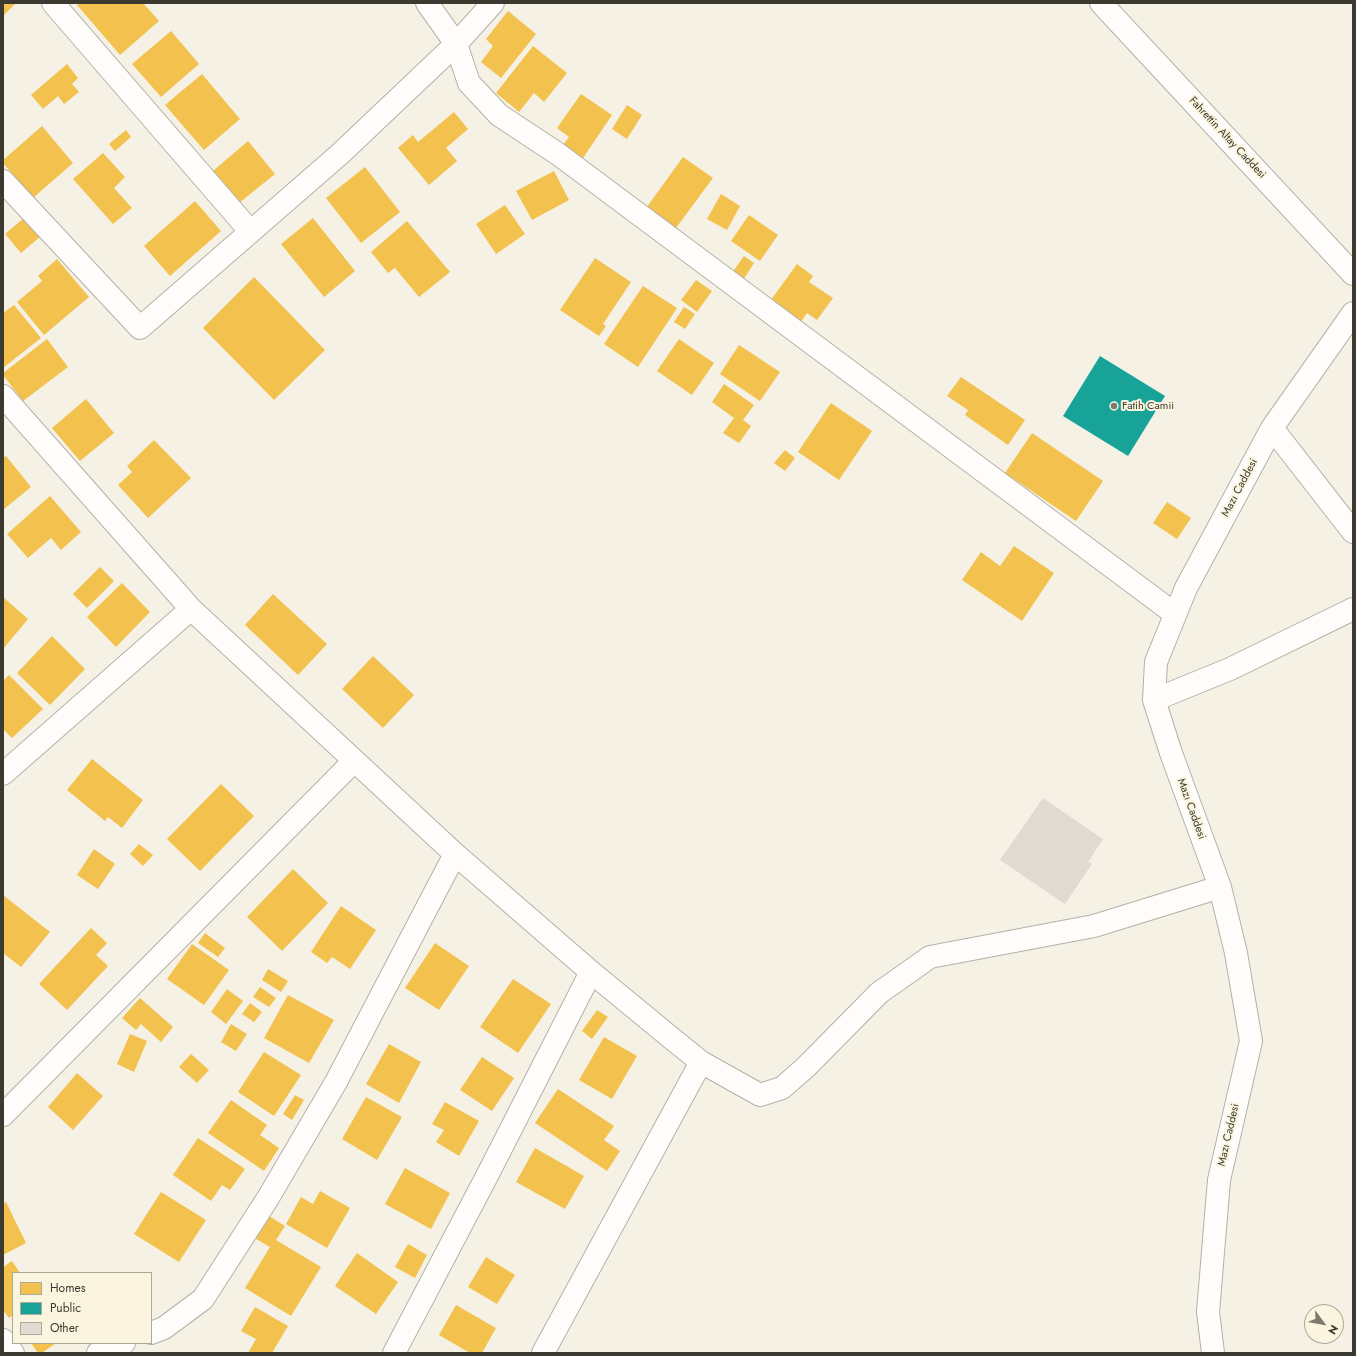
<!DOCTYPE html>
<html>
<head>
<meta charset="utf-8">
<style>
	body { margin:0 }
	#map { position:relative; width:1356px; height:1356px; overflow:hidden; background:#f5f2e5; font-family:Jost,sans-serif }
	canvas { display:block }
	.frame { position:absolute; inset:0; border:4px solid #3b3930; pointer-events:none }
	.legend { position:absolute; left:12px; top:1272px; width:140px; height:72px; box-sizing:border-box; background:#fbf5df; border:1px solid #aeaa99; margin:0; padding:5px 7px; list-style:none; font-size:12px; color:#3b3930 }
	.legend li { display:flex; align-items:center; gap:8px; height:20px }
	.legend b { width:20px; border:1px solid #aeaa99 }
	.north { position:absolute; left:1304px; top:1304px; width:40px; height:40px; box-sizing:border-box; background:#fbf5df; border:1px solid #aeaa99; border-radius:50%; rotate:122deg; font-size:11px; font-weight:700; line-height:16px; text-align:center; color:#3b3930 }
	.north::after { content:''; display:block; margin:auto; width:14px; height:18px; background:#7c7a6f; clip-path:polygon(50% 0,100% 100%,50% 72%,0 100%) }
</style>
</head>
<body>
<div id="map">
<canvas width="1356" height="1356"></canvas>
<div class="frame"></div>
<ul class="legend">
<li><b style="height:11px;background:#f2c14e"></b>Homes</li>
<li><b style="height:11px;background:#17a398"></b>Public</li>
<li><b style="height:11px;background:#e0dad2"></b>Other</li>
</ul>
<div class="north">N</div>
</div>
<script>
const ctx = document.querySelector('canvas').getContext('2d');
ctx.lineJoin = 'round';
function paint(path, color) {
  ctx.fillStyle = color;
  ctx.fill(path, 'evenodd');
}
function poly(rows) {
  const path = new Path2D();
  for (const r of rows) {
    path.moveTo(r[0], r[1]);
    for (let i = 2; i < r.length; i += 2) path.lineTo(r[i], r[i + 1]);
  }
  return path;
}
function strokePath(path, color, width, dash) {
  ctx.strokeStyle = color;
  ctx.lineWidth = width;
  ctx.lineCap = dash ? 'butt' : 'round';
  ctx.setLineDash(dash || []);
  ctx.stroke(path);
}
function write(font, color, halo, rows, align = 'center') {
  ctx.font = font + ' Jost,sans-serif';
  ctx.lineWidth = 4;
  ctx.setLineDash([]);
  ctx.textBaseline = 'middle';
  ctx.strokeStyle = halo;
  ctx.fillStyle = color;
  for (const [text, x, y, turn = 0] of rows) {
    ctx.save();
    ctx.translate(x, y);
    ctx.rotate((+turn || 0) * Math.PI / 180);
    ctx.textAlign = isNaN(turn) ? turn : align;
    if (halo) ctx.strokeText(text, 0, 0);
    ctx.fillText(text, 0, 0);
    ctx.restore();
  }
}
paint(poly([
	[3,3,16,3,3,16],
	[80,3,146,3,144,4,159,21,120,55,77,5],
	[508,11,536,34,501,78,481,62,493,46,486,39],
	[171,31,199,64,161,97,132,64],
	[533,46,567,73,544,102,534,93,519,112,496,93],
	[67,64,78,78,72,84,79,92,64,104,58,96,43,109,31,95],
	[202,74,240,119,204,150,165,105],
	[581,94,612,115,583,158,563,145,569,137,557,128],
	[627,105,642,115,627,139,612,129],
	[454,112,468,129,446,148,457,161,429,185,398,148,413,135,418,142],
	[42,126,73,163,33,198,3,163,3,160],
	[126,130,131,137,115,151,109,144],
	[248,141,275,174,239,203,213,171],
	[103,153,125,177,114,188,132,208,113,224,73,179],
	[683,157,713,178,673,232,644,211],
	[365,167,400,212,361,243,326,198],
	[554,171,569,200,532,220,516,191],
	[721,194,740,206,727,230,707,219],
	[195,201,221,231,170,276,144,246],
	[505,205,525,234,496,254,476,224],
	[749,215,778,235,760,261,731,241],
	[24,218,41,236,21,253,5,234],
	[313,218,355,271,324,297,281,244],
	[407,221,450,272,419,297,395,268,388,273,371,252],
	[744,256,754,263,740,285,729,277],
	[595,258,631,282,603,324,606,326,599,336,560,310],
	[57,259,89,297,44,335,17,302,42,281,38,276],
	[797,264,813,276,809,282,833,298,817,320,807,313,798,326,768,304],
	[254,277,325,350,274,400,203,328],
	[696,280,712,291,697,312,681,300],
	[643,286,677,308,638,367,604,344],
	[14,305,41,338,3,368,3,313],
	[684,307,695,314,685,329,674,322],
	[47,339,68,367,23,401,3,375,3,373],
	[679,339,714,363,692,395,657,371],
	[739,345,780,372,760,401,720,374],
	[961,377,1025,420,1008,445,965,415,968,410,947,396],
	[724,384,754,405,743,420,751,426,739,443,723,433,734,418,712,402],
	[86,399,114,433,80,461,52,428],
	[831,403,872,431,839,480,798,452],
	[1032,433,1103,481,1076,521,1005,473],
	[154,440,191,478,148,518,118,485,132,472,127,466],
	[785,450,795,458,785,471,774,463],
	[6,456,31,487,3,510,3,458],
	[50,496,81,532,61,550,51,538,28,558,7,534],
	[1167,502,1191,518,1177,539,1153,523],
	[1014,546,1054,573,1022,621,962,580,981,552,1000,566],
	[100,567,114,581,87,608,73,594],
	[122,583,150,612,116,647,87,617],
	[273,594,327,644,298,675,245,625],
	[3,597,28,619,3,649],
	[52,636,85,669,50,705,17,673],
	[373,656,414,695,383,728,342,689],
	[9,675,43,709,12,738,3,729,3,681],
	[92,759,143,800,122,828,108,817,105,821,67,790],
	[221,784,254,816,200,871,167,839],
	[139,844,153,855,143,866,130,854],
	[94,849,115,864,98,889,77,875],
	[293,869,328,903,282,951,247,917],
	[3,895,50,932,21,967,3,953],
	[341,906,376,930,350,969,332,957,327,963,311,952],
	[91,928,107,943,96,955,108,966,67,1010,39,984],
	[205,933,225,948,218,957,198,943],
	[435,943,469,966,439,1010,405,988],
	[192,944,229,970,204,1005,167,979],
	[268,969,288,981,281,992,262,980],
	[513,979,551,1004,518,1053,480,1027],
	[260,987,276,998,269,1007,253,997],
	[227,989,243,1001,226,1024,211,1012],
	[288,995,334,1020,309,1063,264,1038],
	[140,998,173,1027,161,1042,141,1024,136,1030,122,1018],
	[250,1003,262,1012,254,1022,242,1014],
	[597,1010,608,1017,592,1039,582,1031],
	[231,1024,247,1034,236,1051,221,1042],
	[130,1034,147,1041,134,1072,117,1064],
	[604,1037,637,1056,612,1099,579,1080],
	[389,1044,421,1062,399,1103,366,1084],
	[264,1052,301,1075,274,1116,238,1092],
	[191,1054,209,1070,197,1083,179,1067],
	[482,1057,514,1078,492,1111,460,1090],
	[77,1073,103,1096,73,1130,48,1107],
	[558,1089,614,1126,604,1140,620,1151,607,1171,535,1123],
	[295,1095,304,1100,292,1120,283,1114],
	[366,1097,402,1117,377,1160,342,1139],
	[231,1100,267,1125,260,1135,279,1148,264,1171,208,1133],
	[445,1102,479,1121,459,1156,436,1142,444,1130,432,1124],
	[198,1138,245,1169,230,1190,222,1185,211,1201,173,1175],
	[535,1148,584,1176,565,1209,516,1182],
	[405,1168,450,1193,431,1229,385,1204],
	[320,1191,350,1208,327,1248,286,1224,301,1197,313,1204],
	[161,1192,206,1220,179,1262,134,1234],
	[6,1202,26,1243,3,1255,3,1204],
	[269,1216,285,1226,276,1240,321,1267,291,1316,245,1288,270,1247,256,1239],
	[408,1244,427,1255,415,1278,395,1267],
	[357,1253,398,1282,376,1314,335,1286],
	[486,1257,515,1275,497,1304,468,1287],
	[12,1261,20,1273,13,1273,13,1315,9,1318,3,1310,3,1267],
	[456,1305,496,1328,482,1353,470,1353,439,1335],
	[255,1307,288,1326,272,1353,248,1353,256,1339,241,1331],
	[31,1343,56,1343,42,1353,38,1353]
]), '#f2c14e');
paint(poly([
	[1100,356,1165,396,1128,456,1063,416]
]), '#17a398');
paint(poly([
	[1043,798,1103,839,1088,862,1092,864,1065,904,1000,860]
]), '#e0dad2');
const street = poly([
	[53,3,250,231],
	[427,3,456,44,469,83,499,115,558,154,1175,614],
	[3,181,140,328,340,154,456,44,493,3],
	[3,396,191,609,455,854],
	[1272,428,1353,532],
	[1154,700,1230,669,1353,609],
	[3,774,191,609],
	[3,1115,354,761],
	[151,1333,164,1328,203,1299,268,1198,336,1082,455,854,591,972,670,1037,701,1062,760,1095,782,1088,806,1067,879,993,930,957,1094,926,1220,887],
	[3,1340,13,1353],
	[98,1353,124,1343],
	[394,1353,489,1172,591,972],
	[543,1353,701,1062],
	[1213,1353,1208,1312,1219,1180,1251,1041,1236,953,1220,887,1171,753,1154,700,1156,662,1186,588,1272,428,1353,313]
]);
const secondary = poly([
	[1101,3,1353,274]
]);
strokePath(street, '#b3b1a7', 24);
strokePath(secondary, '#b3b1a7', 24);
strokePath(street, '#fefdfb', 22);
strokePath(secondary, '#fefdfb', 22);
for (const [x, y, r, color] of [
	[1114,406,4,"#7c7a6f"]
]) {
  const dot = new Path2D();
  dot.arc(x, y, r, 0, 2 * Math.PI);
  ctx.fillStyle = color;
  ctx.fill(dot);
  strokePath(dot, '#fbf5df', 1.5);
}
write('11px', '#3b3930', '#fbf5df', [
	["Fahrettin Altay Caddesi",1227,138,47],
	["Mazı Caddesi",1240,488,-62],
	["Mazı Caddesi",1191,809,70],
	["Mazı Caddesi",1229,1135,-77]
]);
write('11px', '#3b3930', '#fbf5df', [
	["Fatih Camii",1122,406]
], 'left');
</script>
</body>
</html>
